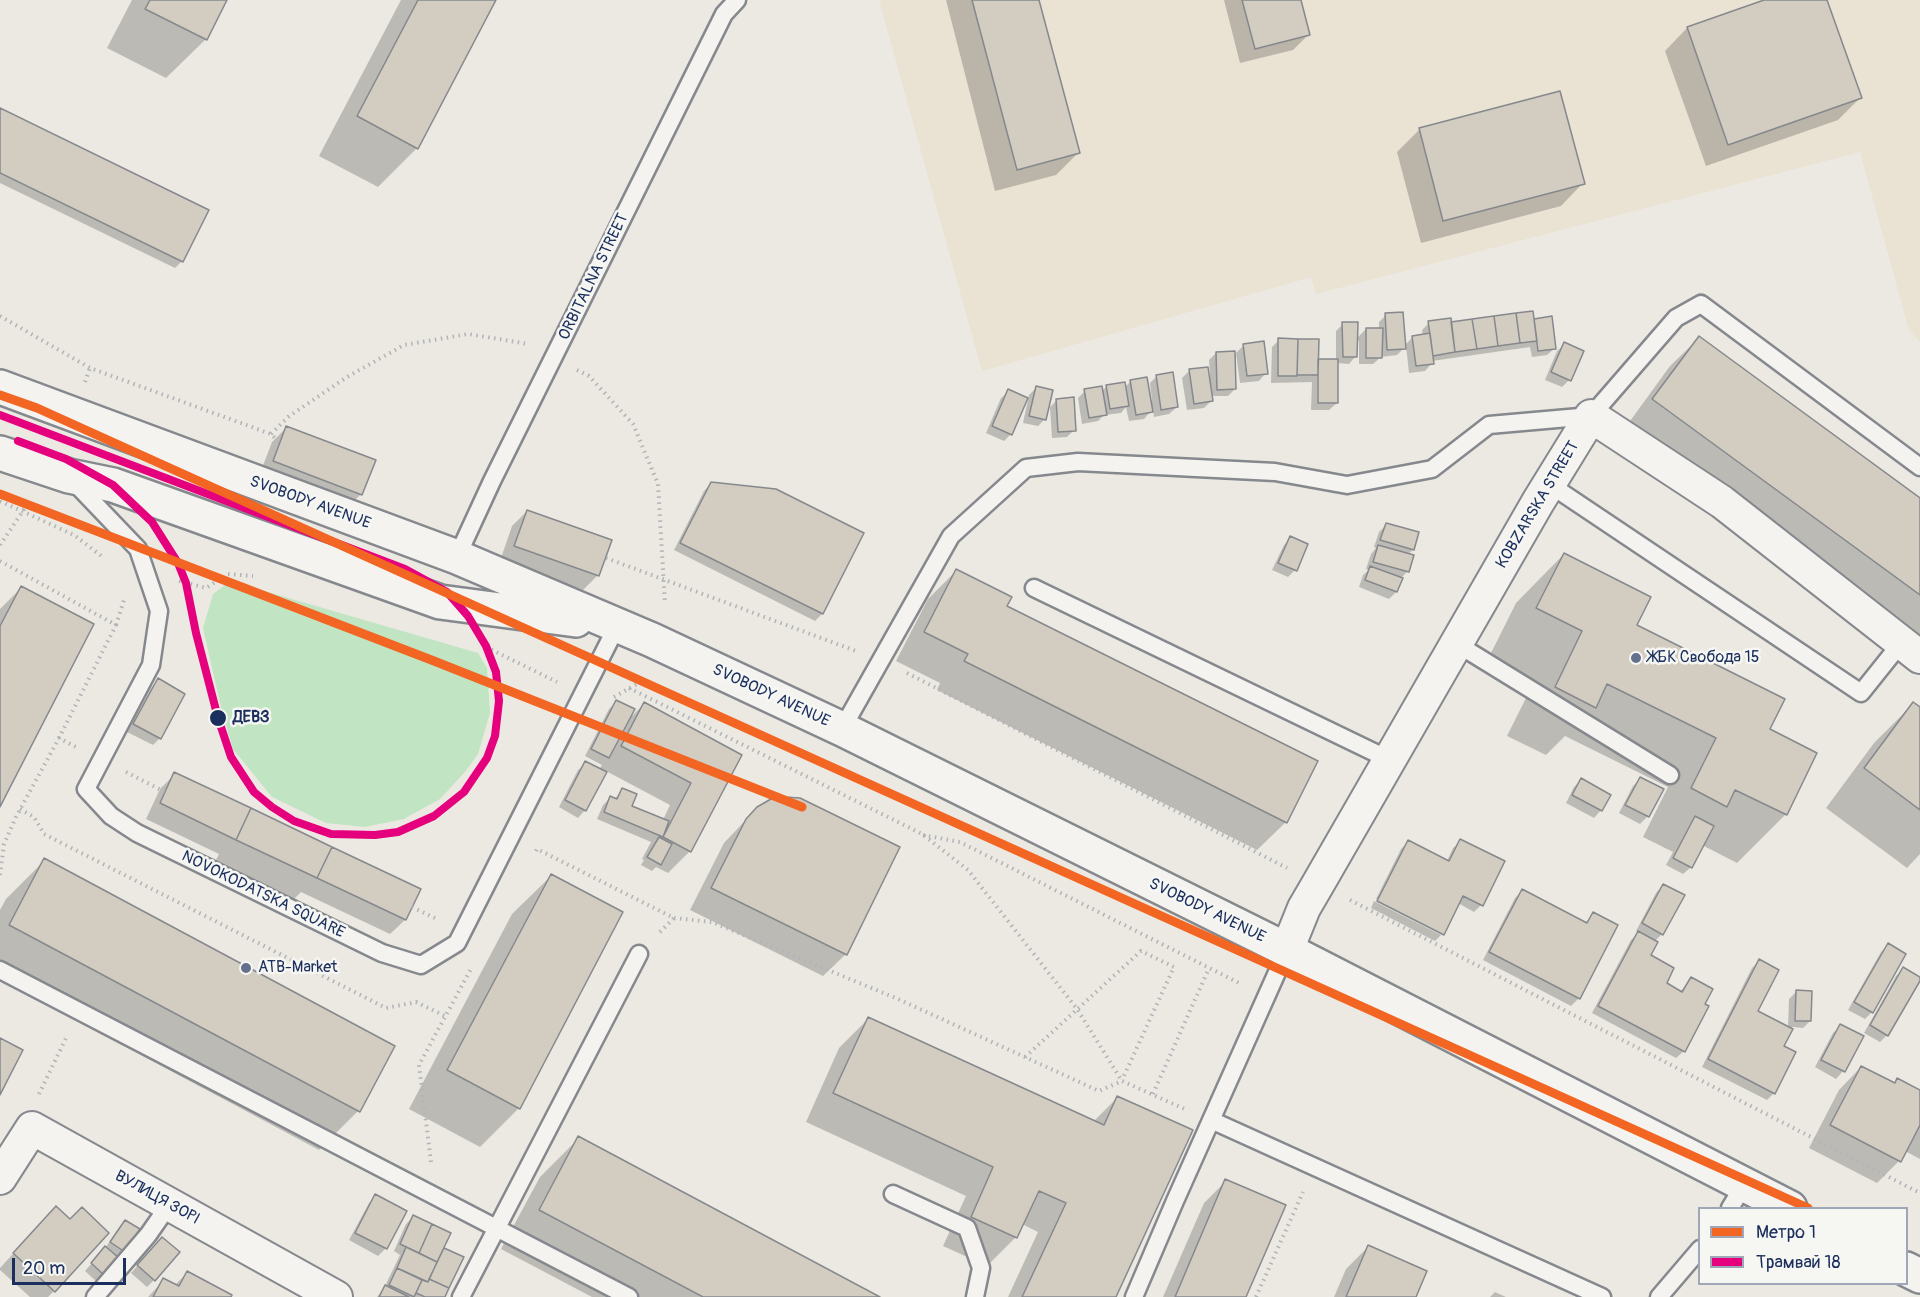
<!DOCTYPE html>
<html>
<head>
<meta charset="utf-8">
<style>
	body { margin:0 }
	#map { position:relative; width:1920px; height:1297px; overflow:hidden; background:#ece9e2; font-family:Pangolin,sans-serif }
	canvas { display:block }
	.legend { position:absolute; left:1698px; top:1207px; width:210px; height:78px; box-sizing:border-box; background:#f6f6f2; border:2px solid #9ea6b7; margin:0; padding:8px 10px; list-style:none; font-size:18px; color:#1b2f5e }
	.legend li { display:flex; align-items:center; gap:12px; height:30px }
	.legend b { width:30px; border:2px solid #9ea6b7 }
	.scale { position:absolute; left:12px; top:1258px; width:114px; height:27px; box-sizing:border-box; border:3px solid #1b2f5e; border-top:0; padding-left:8px; font-size:18px; line-height:21px; white-space:nowrap; color:#1b2f5e; -webkit-text-stroke:4px #f6f6f2; paint-order:stroke }
</style>
</head>
<body>
<div id="map">
<canvas width="1920" height="1297"></canvas>
<ul class="legend">
<li><b style="height:8px;background:#f26522"></b>Метро 1</li>
<li><b style="height:8px;background:#e5007d"></b>Трамвай 18</li>
</ul>
<div class="scale">20 m</div>
</div>
<script>
const ctx = document.querySelector('canvas').getContext('2d');
ctx.lineJoin = 'round';
function paint(path, color) {
  ctx.fillStyle = color;
  ctx.fill(path, 'evenodd');
}
function poly(rows) {
  const path = new Path2D();
  for (const r of rows) {
    path.moveTo(r[0], r[1]);
    for (let i = 2; i < r.length; i += 2) path.lineTo(r[i], r[i + 1]);
  }
  return path;
}
function strokePath(path, color, width, dash) {
  ctx.strokeStyle = color;
  ctx.lineWidth = width;
  ctx.lineCap = dash ? 'butt' : 'round';
  ctx.setLineDash(dash || []);
  ctx.stroke(path);
}
function write(font, color, halo, rows, align = 'center') {
  ctx.font = font + ' Pangolin,sans-serif';
  ctx.lineWidth = 5;
  ctx.setLineDash([]);
  ctx.textBaseline = 'middle';
  ctx.strokeStyle = halo;
  ctx.fillStyle = color;
  for (const [text, x, y, turn = 0] of rows) {
    ctx.save();
    ctx.translate(x, y);
    ctx.rotate((+turn || 0) * Math.PI / 180);
    ctx.textAlign = isNaN(turn) ? turn : align;
    if (halo) ctx.strokeText(text, 0, 0);
    ctx.fillText(text, 0, 0);
    ctx.restore();
  }
}
paint(poly([
	[879,0,1920,0,1920,342,1909,330,1860,152,1316,294,1311,277,982,371]
]), '#eae2d2');
paint(poly([
	[230,581,478,653,487,668,490,713,478,754,465,772,440,799,404,819,365,827,326,823,272,797,233,749,221,707,203,628,213,594]
]), '#c1e4c3');
paint(poly([
	[132,0,226,0,205,40,166,78,107,48],
	[401,0,494,0,417,148,378,187,319,156],
	[946,0,1037,0,1078,153,1056,175,995,191],
	[1224,0,1299,0,1308,35,1293,50,1240,63],
	[1769,0,1826,0,1860,98,1838,120,1706,166,1665,51,1687,28],
	[1559,93,1583,183,1561,206,1421,243,1397,152,1419,130],
	[0,109,182,261,175,268,0,183],
	[1386,315,1404,346,1413,337,1423,336,1422,330,1429,323,1450,324,1533,321,1555,348,1547,355,1532,357,1530,347,1432,361,1432,363,1425,371,1409,373,1406,346,1397,355,1381,357,1373,364,1359,364,1359,341,1356,341,1356,356,1349,364,1337,363,1337,403,1329,410,1311,410,1312,382,1271,383,1272,347,1279,340,1317,361,1336,361,1336,331,1343,324,1356,339,1366,329,1379,329,1379,322],
	[1699,338,1920,500,1920,645,1625,428,1670,366],
	[1565,344,1569,380,1562,387,1545,380,1557,351],
	[1243,346,1266,373,1259,381,1240,383,1236,353],
	[1216,353,1235,389,1228,396,1210,396,1211,401,1204,408,1187,410,1182,378,1189,371,1210,377,1209,360],
	[1157,376,1177,407,1169,414,1154,417,1153,409,1144,419,1129,421,1126,407,1121,413,1104,415,1098,421,1082,424,1078,398,1085,391,1101,392,1107,386,1124,388,1131,381,1149,400,1152,400,1150,383],
	[1036,388,1045,419,1038,426,1023,423,1029,395],
	[1009,391,1011,434,1004,441,986,433,1001,398],
	[1057,400,1074,430,1067,437,1052,438,1050,407],
	[287,427,361,494,346,509,259,476,272,442],
	[711,483,862,533,822,614,815,621,674,550,704,491],
	[527,511,598,575,583,590,500,561,512,526],
	[1386,525,1413,550,1408,554,1412,556,1407,572,1402,577,1396,592,1389,599,1359,587,1363,575,1369,570,1366,569,1371,554,1376,548,1374,547,1379,532],
	[1291,538,1295,570,1288,577,1272,570,1284,545],
	[1564,554,1635,625,1768,730,1786,814,1737,863,1702,845,1691,867,1683,874,1666,865,1673,852,1643,837,1668,787,1565,736,1546,755,1507,736,1535,680,1489,657,1516,603],
	[956,571,1005,606,1286,822,1257,850,937,690,940,683,896,661,928,599],
	[21,588,0,803,0,609],
	[158,680,160,738,153,745,127,732,151,688],
	[616,702,629,719,644,704,740,756,690,851,668,873,656,867,652,871,641,865,644,860,642,859,651,842,597,819,603,805,610,798,614,800,622,790,630,806,663,820,670,805,606,771,585,810,578,818,559,807,578,770,586,763,599,770,602,765,585,756,609,709],
	[1913,704,1920,709,1920,854,1907,868,1826,808,1874,743],
	[175,774,405,920,390,934,301,892,293,900,215,862,219,854,146,819,160,789],
	[1640,779,1662,790,1648,816,1640,824,1619,813,1633,786],
	[1581,780,1609,795,1601,810,1594,818,1566,803,1574,787],
	[757,808,846,954,823,976,690,910,724,843],
	[1461,841,1481,905,1474,912,1458,903,1442,935,1442,932,1376,899,1401,849,1408,842,1447,861,1453,848],
	[45,860,393,1046,358,1111,319,1150,0,980,0,910,6,899],
	[551,876,519,1108,480,1147,409,1109,512,914],
	[1663,885,1662,934,1654,942,1649,956,1665,984,1680,992,1691,979,1684,1051,1676,1058,1592,1013,1631,940,1639,932,1636,931,1656,893],
	[1522,891,1585,923,1593,914,1616,926,1579,998,1571,1006,1483,960,1515,898],
	[1374,901,1441,935,1435,941,1371,908],
	[1888,945,1872,1012,1865,1019,1848,1010,1881,952],
	[1759,961,1756,1012,1788,1028,1789,999,1796,992,1810,1021,1803,1028,1792,1027,1782,1047,1774,1093,1767,1100,1702,1067,1752,968],
	[1903,969,1887,1035,1880,1042,1864,1033,1896,976],
	[868,1019,1093,1122,1117,1098,1115,1297,1008,1297,1038,1232,1022,1224,1016,1237,987,1266,943,1246,966,1196,806,1122,839,1048],
	[1841,1026,1862,1037,1843,1071,1836,1079,1815,1067,1833,1033],
	[1861,1067,1893,1084,1897,1080,1920,1091,1920,1159,1905,1151,1899,1161,1877,1183,1809,1148,1839,1090],
	[579,1138,876,1297,592,1297,501,1249,540,1177],
	[1226,1181,1245,1297,1163,1297,1204,1203],
	[376,1196,405,1212,386,1248,378,1256,349,1240,369,1203],
	[413,1217,442,1249,462,1258,444,1297,377,1297,384,1288,400,1255,394,1251,406,1224],
	[125,1222,124,1251,96,1281,85,1271,106,1247,118,1229],
	[41,1223,54,1291,48,1297,30,1297,0,1270,0,1268],
	[155,1246,154,1280,147,1287,131,1273],
	[1368,1247,1414,1297,1334,1297,1346,1269],
	[187,1273,229,1297,148,1297,164,1280,175,1285],
	[1495,1292,1506,1297,1490,1297]
]), '#0003');
const building = poly([
	[150,0,227,0,207,40,145,9,150,0],
	[418,0,496,0,418,149,357,116,418,0],
	[972,0,1039,0,1080,153,1017,170,972,0],
	[1242,0,1301,0,1310,35,1255,49,1242,0],
	[1764,0,1827,0,1862,98,1728,145,1687,27,1764,0],
	[1560,91,1585,184,1443,221,1419,128,1560,91],
	[0,108,209,210,183,262,0,173,0,108],
	[1533,311,1537,341,1520,343,1516,313,1533,311],
	[1403,312,1406,349,1387,350,1385,313,1403,312],
	[1516,313,1520,343,1498,346,1494,316,1516,313],
	[1494,316,1498,346,1477,349,1472,319,1494,316],
	[1552,316,1556,349,1538,351,1534,319,1552,316],
	[1451,318,1455,352,1433,356,1428,321,1451,318],
	[1472,319,1477,349,1455,352,1451,322,1472,319],
	[1342,322,1358,322,1357,357,1343,357,1342,322],
	[1366,328,1383,328,1382,358,1366,358,1366,328],
	[1430,333,1434,364,1416,366,1412,336,1430,333],
	[1699,336,1920,498,1920,595,1652,399,1699,336],
	[1278,338,1298,339,1297,376,1278,376,1278,338],
	[1298,339,1319,339,1318,375,1297,375,1298,339],
	[1264,341,1268,374,1247,376,1243,344,1264,341],
	[1564,342,1584,351,1571,381,1551,372,1564,342],
	[1235,351,1236,389,1217,390,1216,352,1235,351],
	[1318,359,1338,359,1338,403,1318,403,1318,359],
	[1208,367,1213,401,1194,404,1189,369,1208,367],
	[1173,372,1178,407,1161,410,1156,375,1173,372],
	[1147,377,1153,412,1136,415,1130,380,1147,377],
	[1125,382,1129,406,1110,409,1106,385,1125,382],
	[1036,386,1053,390,1046,420,1029,416,1036,386],
	[1102,386,1107,415,1089,418,1084,389,1102,386],
	[1008,389,1028,398,1012,435,992,426,1008,389],
	[1074,397,1076,431,1058,432,1056,399,1074,397],
	[286,426,376,460,362,495,273,461,286,426],
	[711,482,776,489,864,533,823,614,680,543,711,482],
	[527,510,612,540,599,576,514,546,527,510],
	[1386,523,1419,532,1414,550,1380,540,1386,523],
	[1290,536,1308,544,1297,571,1278,563,1290,536],
	[1378,545,1414,555,1409,572,1373,562,1378,545],
	[1564,553,1651,597,1637,625,1785,699,1770,729,1817,753,1787,815,1735,790,1727,807,1691,788,1716,738,1607,684,1596,708,1555,687,1582,631,1536,608,1564,553],
	[1370,566,1403,578,1397,592,1365,580,1370,566],
	[956,569,1012,597,1007,606,1318,761,1287,823,964,661,968,654,924,632,956,569],
	[21,586,94,624,0,807,0,626,21,586],
	[158,678,185,694,161,739,133,724,158,678],
	[616,700,635,709,609,758,591,749,616,700],
	[644,702,742,755,691,852,663,837,691,783,621,746,644,702],
	[1913,702,1920,707,1920,810,1864,768,1913,702],
	[585,761,607,772,586,811,565,800,585,761],
	[174,772,251,808,236,840,160,803,174,772],
	[1640,777,1664,789,1649,817,1625,805,1640,777],
	[1581,778,1611,795,1602,811,1572,795,1581,778],
	[622,788,637,794,632,806,669,821,663,837,604,812,610,796,617,799,622,788],
	[785,797,800,798,900,847,847,955,711,888,746,819,757,807,771,799,785,797],
	[251,808,332,847,317,878,236,840,251,808],
	[1695,816,1714,826,1692,868,1673,858,1695,816],
	[659,837,672,844,661,865,647,857,659,837],
	[1460,839,1505,861,1483,906,1463,896,1444,935,1377,901,1408,840,1449,861,1460,839],
	[332,847,421,889,406,920,317,878,332,847],
	[44,858,395,1046,360,1112,9,925,44,858],
	[551,874,623,912,520,1109,447,1070,551,874],
	[1663,884,1685,895,1663,935,1642,923,1663,884],
	[1522,889,1587,923,1593,912,1618,925,1580,999,1489,952,1522,889],
	[1638,931,1658,942,1651,955,1674,968,1667,983,1682,992,1691,977,1713,989,1705,1004,1709,1006,1685,1052,1598,1006,1638,931],
	[1888,943,1906,954,1873,1013,1854,1002,1888,943],
	[1759,959,1779,970,1758,1011,1793,1029,1784,1046,1796,1052,1775,1094,1708,1059,1759,959],
	[1903,967,1920,977,1920,981,1888,1036,1870,1025,1903,967],
	[1796,990,1812,991,1811,1021,1795,1021,1796,990],
	[868,1017,1104,1125,1117,1096,1193,1130,1116,1297,1022,1297,1066,1203,1039,1191,1017,1238,971,1217,993,1167,833,1093,868,1017],
	[1840,1024,1864,1036,1845,1072,1821,1060,1840,1024],
	[0,1038,23,1050,0,1095,0,1038],
	[1861,1066,1895,1083,1897,1078,1920,1090,1920,1125,1901,1162,1830,1125,1861,1066],
	[578,1136,880,1297,703,1297,539,1210,578,1136],
	[1225,1179,1286,1205,1246,1297,1175,1297,1225,1179],
	[375,1194,407,1211,387,1249,355,1233,375,1194],
	[56,1206,70,1219,82,1207,109,1233,55,1292,13,1253,56,1206],
	[413,1215,432,1224,419,1253,400,1244,413,1215],
	[125,1220,140,1229,125,1252,110,1242,125,1220],
	[432,1224,451,1233,437,1262,419,1253,432,1224],
	[162,1237,180,1252,155,1281,137,1265,162,1237],
	[1368,1245,1427,1271,1416,1297,1346,1297,1368,1245],
	[105,1246,119,1258,104,1275,91,1263,105,1246],
	[406,1247,437,1262,428,1282,397,1268,406,1247],
	[444,1248,464,1257,449,1288,429,1279,444,1248],
	[397,1268,422,1280,414,1297,389,1285,397,1268],
	[187,1271,232,1295,231,1297,153,1297,163,1278,179,1286,187,1271],
	[429,1279,449,1288,445,1297,425,1297,416,1293,422,1280,428,1282,429,1279],
	[385,1285,409,1297,379,1297,385,1285]
]);
paint(building, '#d3ccc0');
strokePath(building, '#85888d', 1.5);
const service = poly([
	[73,481,138,549,159,611,151,665,86,789,111,816,137,833,382,953,421,965,457,943,617,626],
	[1549,484,1861,693,1901,643],
	[457,557,492,481,724,14,737,0],
	[1034,588,1390,760],
	[1457,644,1670,775],
	[842,729,951,536,1026,468,1078,462,1275,472,1347,485,1432,469,1489,425,1591,416,1676,318,1701,304,1920,467],
	[0,970,629,1297],
	[1211,1120,1602,1297],
	[893,1194,967,1228,981,1268,975,1297],
	[1730,1208,1744,1185],
	[95,1297,148,1235,169,1205],
	[461,1297,639,954],
	[1134,1297,1175,1201,1287,950],
	[1659,1297,1700,1249]
]);
const minor = poly([
	[1287,950,1304,908,1318,884,1538,502,1591,416,1722,502,1920,657],
	[0,1178,32,1128,336,1297]
]);
const secondary = poly([
	[0,387,457,557,652,640,842,729,1287,950,1790,1208],
	[0,453,69,476,113,485,440,602,576,620],
	[1906,1269,1920,1276]
]);
strokePath(service, '#85888d', 21);
strokePath(minor, '#85888d', 36);
strokePath(secondary, '#85888d', 38);
strokePath(poly([
	[0,316,90,368,271,434,280,443],
	[577,370,589,376,633,424,658,484,665,604],
	[85,382,90,368],
	[271,434,288,417,347,377,404,345,468,334,528,344],
	[0,501,74,535,104,558],
	[0,545,29,502],
	[606,558,856,651],
	[0,561,116,625,59,738],
	[179,581,206,588,228,574,253,576],
	[116,625,124,600],
	[486,647,557,682],
	[907,673,1287,868],
	[629,688,922,834,968,870,1077,1009,1122,1081],
	[614,697,637,684],
	[126,772,165,792],
	[20,809,34,817,44,834,386,1008,416,1002,445,1016],
	[923,835,960,842,1241,984],
	[536,851,537,849,674,918,658,934],
	[0,875,4,844,16,817,59,738,76,747],
	[1350,900,1920,1193],
	[412,907,439,920],
	[674,918,712,922,898,999,1099,1091,1122,1081,1187,1110],
	[1025,1057,1141,951,1174,967,1122,1080],
	[39,1094,67,1036],
	[1153,1094,1209,968],
	[431,1162,419,1065,472,967],
	[1256,1297,1303,1192]
]), '#b0b3b7', 4, [1.5, 4.5]);
strokePath(service, '#f4f3f0', 16);
strokePath(minor, '#f4f3f0', 32);
strokePath(secondary, '#f4f3f0', 33);
strokePath(poly([
	[0,415,405,569,447,592,468,616,486,646,496,672,499,701,495,736,487,758,464,792,434,816,398,832,375,835,331,834,294,821,272,807,254,792,231,757,218,718,196,633,186,583,178,563,152,522,113,485,66,459,18,441]
]), '#e5007d', 8);
strokePath(poly([
	[0,395,37,408,1808,1208],
	[0,494,434,661,802,807]
]), '#f26522', 9);
for (const [x, y, r, color] of [
	[1636,658,6,"#64708c"],
	[218,718,9,"#1b2f5e"],
	[246,968,6,"#64708c"]
]) {
  const dot = new Path2D();
  dot.arc(x, y, r, 0, 2 * Math.PI);
  ctx.fillStyle = color;
  ctx.fill(dot);
  strokePath(dot, '#f6f6f2', 2);
}
write('16px', '#1b2f5e', '#f6f6f2', [
	["ORBITALNA STREET",594,277,-64],
	["SVOBODY AVENUE",310,503,20],
	["KOBZARSKA STREET",1538,505,-59],
	["SVOBODY AVENUE",771,696,25],
	["NOVOKODATSKA SQUARE",263,895,26],
	["SVOBODY AVENUE",1207,911,26],
	["ВУЛИЦЯ ЗОРІ",157,1198,29]
]);
write('16px', '#1b2f5e', '#f6f6f2', [
	["ЖБК Свобода 15",1648,658],
	["ATB-Market",258,968]
], 'left');
write('bold 16px', '#1b2f5e', '#f6f6f2', [
	["ДЕВЗ",233,718]
], 'left');
</script>
</body>
</html>
